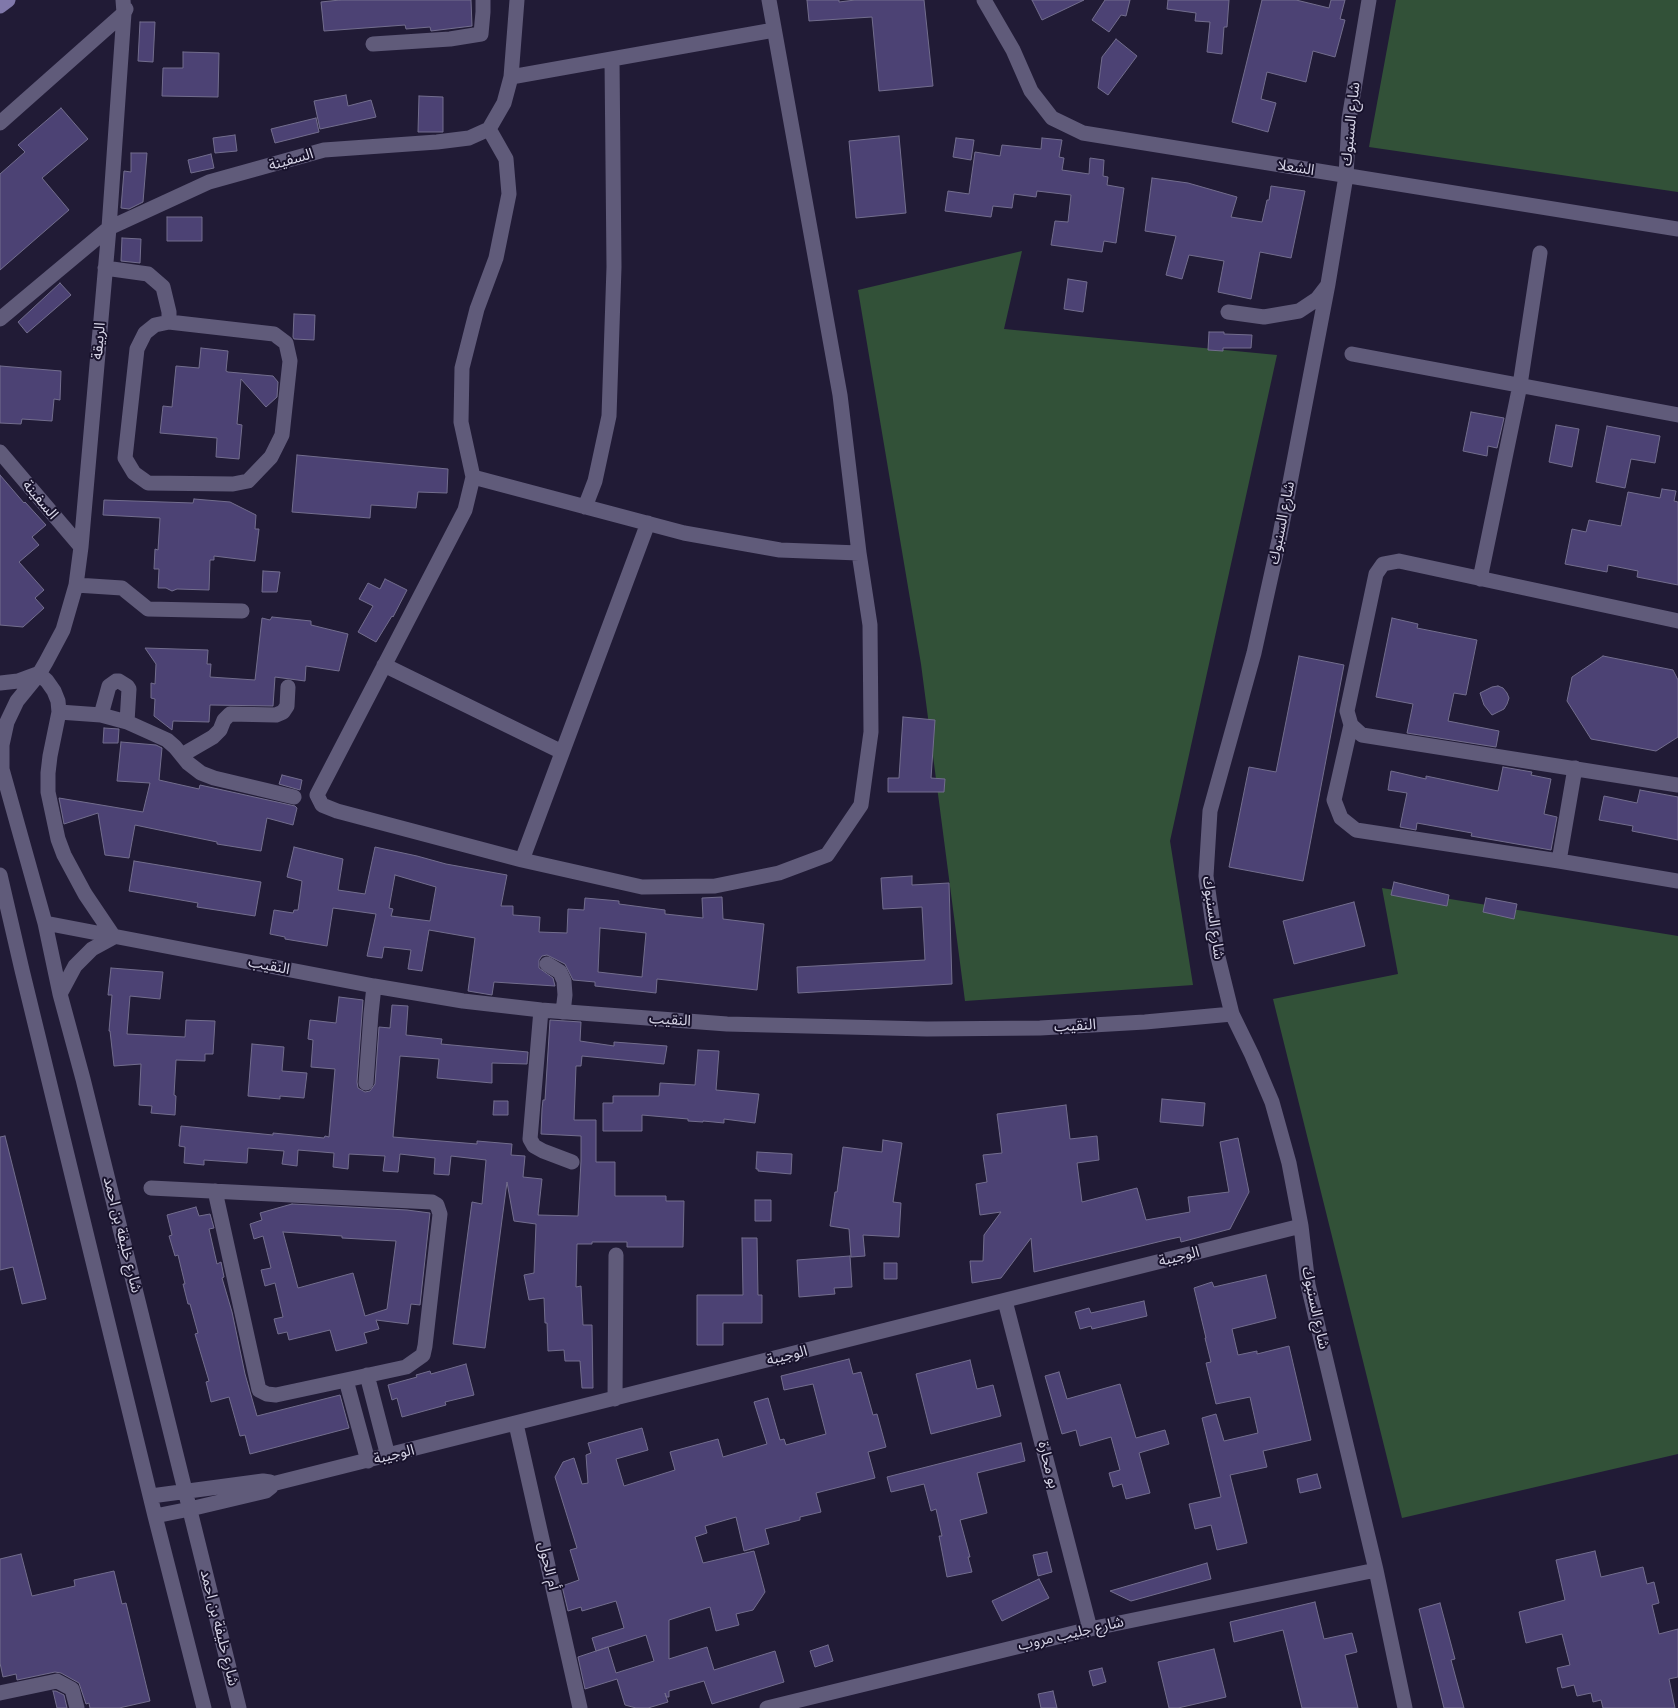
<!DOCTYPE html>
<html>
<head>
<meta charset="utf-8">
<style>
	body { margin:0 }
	canvas { display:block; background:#211b36 }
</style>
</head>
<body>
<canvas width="1678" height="1708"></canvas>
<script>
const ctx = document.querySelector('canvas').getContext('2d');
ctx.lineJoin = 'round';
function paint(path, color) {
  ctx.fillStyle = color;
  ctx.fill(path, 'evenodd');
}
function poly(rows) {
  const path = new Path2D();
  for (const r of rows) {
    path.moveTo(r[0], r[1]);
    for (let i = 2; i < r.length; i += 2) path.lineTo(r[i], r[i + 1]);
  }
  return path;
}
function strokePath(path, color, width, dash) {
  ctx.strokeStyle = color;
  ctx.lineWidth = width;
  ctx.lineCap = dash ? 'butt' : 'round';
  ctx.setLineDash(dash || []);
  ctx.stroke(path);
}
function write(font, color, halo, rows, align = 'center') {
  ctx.font = font + ' "Fira Sans","Noto Sans Arabic",sans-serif';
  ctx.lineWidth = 4;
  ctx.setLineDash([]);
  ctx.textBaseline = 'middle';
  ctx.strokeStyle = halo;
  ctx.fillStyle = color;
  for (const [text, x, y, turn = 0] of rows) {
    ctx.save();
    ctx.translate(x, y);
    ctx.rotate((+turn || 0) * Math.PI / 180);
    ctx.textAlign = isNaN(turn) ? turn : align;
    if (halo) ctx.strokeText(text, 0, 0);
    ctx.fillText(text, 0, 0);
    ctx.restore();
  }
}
paint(poly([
	[1396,0,1678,0,1678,192,1369,147],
	[1022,251,1004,329,1277,355,1170,841,1193,985,965,1001,921,664,858,290],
	[1382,888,1678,936,1678,1454,1402,1518,1273,999,1398,974]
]), '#325138');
const building = poly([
	[340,0,471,0,472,26,431,31,430,27,406,29,405,25,324,31,321,2,340,0],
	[807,0,839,0,839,2,855,0,924,0,933,86,879,91,872,17,809,21,807,0],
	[1032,0,1084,0,1042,20,1032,0],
	[1105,0,1130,0,1126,16,1121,15,1109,32,1092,20,1105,0],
	[1168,0,1229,0,1227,27,1224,27,1222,54,1207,52,1210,22,1195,21,1196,13,1167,9,1168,0],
	[1262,0,1296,0,1329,8,1331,0,1345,0,1340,19,1345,20,1335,57,1313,51,1306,82,1267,72,1261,99,1276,103,1268,132,1232,122,1262,0],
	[140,22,155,22,153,62,138,61,140,22],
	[1116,39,1137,56,1108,95,1098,88,1102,57,1116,39],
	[183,52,219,53,218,97,162,96,163,68,183,68,183,52],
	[346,95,348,106,371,100,376,117,320,129,314,101,346,95],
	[419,96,443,97,443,132,418,132,419,96],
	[61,108,88,139,42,178,69,210,0,270,0,174,25,152,18,145,61,108],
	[316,118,319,132,275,143,271,129,316,118],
	[235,135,237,151,215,153,213,138,235,135],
	[899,136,906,213,856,218,849,141,899,136],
	[956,138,974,140,971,160,953,157,956,138],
	[1042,138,1062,140,1059,157,1064,158,1062,170,1089,174,1090,158,1104,160,1103,176,1108,177,1107,185,1124,188,1116,243,1104,241,1102,252,1051,245,1055,221,1068,222,1071,195,1037,191,1036,197,1014,194,1012,208,993,206,991,217,945,211,948,191,969,194,975,152,1000,156,1002,145,1041,149,1042,138],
	[131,153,147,153,143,202,129,209,121,208,124,171,131,172,131,153],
	[211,154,214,168,191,173,188,160,211,154],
	[1152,178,1188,183,1237,197,1231,217,1262,222,1267,200,1269,200,1271,186,1305,191,1291,258,1260,252,1251,299,1218,292,1224,261,1189,255,1182,279,1166,275,1176,236,1145,231,1152,178],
	[167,217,202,217,202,241,167,241,167,217],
	[122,238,141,239,140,263,121,261,122,238],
	[1068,279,1087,282,1083,312,1064,309,1068,279],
	[60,283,71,295,27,333,18,322,60,283],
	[294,314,315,315,314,340,294,339,293,337,294,314],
	[1209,332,1224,332,1224,334,1252,335,1251,348,1223,348,1223,351,1208,350,1209,332],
	[201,348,228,351,226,371,228,372,273,376,278,382,277,397,266,407,241,379,237,424,242,425,239,459,216,457,217,438,160,433,163,406,172,407,176,366,199,368,201,348],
	[0,366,61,371,60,400,54,399,52,421,22,419,21,424,0,423,0,366],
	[1471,412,1504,418,1497,448,1488,446,1487,456,1463,451,1471,412],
	[1556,425,1579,429,1572,467,1549,462,1556,425],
	[1607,426,1660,436,1655,463,1631,459,1625,488,1596,482,1607,426],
	[297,455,448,469,447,493,418,492,416,508,371,505,370,518,292,512,297,455],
	[0,475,24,503,25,502,46,525,32,537,39,545,19,562,44,590,35,598,44,608,23,627,0,625,0,475],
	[1662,489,1676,491,1674,501,1678,502,1678,585,1637,577,1638,571,1608,565,1607,572,1565,564,1572,529,1586,532,1589,520,1621,526,1628,492,1660,498,1662,489],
	[194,499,230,502,256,515,255,529,259,529,255,561,214,556,214,560,210,560,209,590,177,589,172,591,166,588,158,588,159,569,154,569,155,549,158,550,160,518,103,515,104,500,193,503,194,499],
	[263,571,280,572,277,592,262,592,263,571],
	[385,579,407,590,393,617,392,616,376,642,358,632,373,606,359,599,368,583,380,589,385,579],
	[272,617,311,621,311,625,348,634,339,671,306,666,305,681,275,677,273,706,210,705,209,722,173,721,172,730,154,716,155,699,151,698,151,683,155,684,156,664,145,648,208,650,207,664,211,664,210,677,255,680,262,618,270,620,272,617],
	[1392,618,1418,624,1417,628,1477,640,1466,695,1454,693,1448,721,1499,731,1496,747,1407,733,1413,704,1376,697,1392,618],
	[1299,656,1344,665,1303,881,1229,867,1249,767,1276,772,1299,656],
	[1603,656,1673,670,1678,680,1678,737,1656,751,1591,739,1567,701,1572,677,1603,656],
	[1498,686,1503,688,1507,693,1509,698,1507,704,1504,709,1492,715,1484,705,1480,693,1492,687,1498,686],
	[903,717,935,720,931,778,945,779,944,792,888,792,888,778,899,778,903,717],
	[104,728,119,729,118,743,103,743,104,728],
	[121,742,156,745,162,748,159,780,199,789,200,785,295,806,297,808,293,825,267,818,261,851,217,844,217,842,135,825,129,858,105,855,98,813,64,824,59,798,143,812,150,783,117,781,121,742],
	[1503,767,1532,772,1531,775,1551,779,1544,814,1557,817,1551,850,1471,836,1472,833,1417,823,1416,830,1400,827,1407,793,1388,790,1391,771,1426,779,1426,776,1498,791,1503,767],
	[282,775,302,780,300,790,279,784,282,775],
	[1640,790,1678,797,1678,840,1632,831,1633,826,1599,820,1604,796,1637,803,1640,790],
	[294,847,343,859,338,890,365,894,375,847,417,856,446,864,507,875,501,906,513,906,513,915,540,917,539,932,567,933,568,909,584,910,585,898,619,901,619,904,665,910,665,914,703,918,702,898,722,897,723,919,764,924,757,990,657,979,656,993,595,986,595,982,573,980,565,964,547,955,542,956,539,960,539,968,553,978,555,986,494,982,492,995,468,991,475,938,429,930,422,971,408,969,411,950,384,947,382,958,367,956,376,914,333,908,327,946,285,939,285,937,270,934,274,910,293,913,294,910,298,910,302,881,287,877,294,847],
	[395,875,436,887,430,921,391,916,393,909,389,908,395,875],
	[600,928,646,933,642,977,598,972,600,928],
	[134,861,261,882,255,916,197,907,198,903,129,891,134,861],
	[912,876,912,885,949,883,952,984,798,993,797,967,925,960,922,907,883,909,881,878,912,876],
	[1394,882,1449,895,1447,906,1391,895,1394,882],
	[1486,898,1517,904,1514,919,1483,912,1486,898],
	[1354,902,1365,946,1294,964,1283,921,1354,902],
	[111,968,163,972,160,999,130,996,127,1034,185,1037,186,1020,215,1021,213,1054,205,1054,205,1061,176,1060,174,1095,176,1096,175,1115,151,1113,152,1106,139,1105,141,1064,114,1066,110,1031,109,1031,112,995,108,995,111,968],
	[339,997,363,1000,357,1082,358,1088,365,1092,370,1091,375,1084,379,1027,390,1028,392,1005,408,1006,406,1035,442,1039,441,1044,528,1052,527,1064,492,1063,492,1083,437,1078,439,1059,400,1056,393,1137,477,1144,477,1141,512,1144,511,1155,525,1156,523,1177,542,1179,538,1215,578,1216,581,1161,581,1136,541,1134,542,1109,543,1100,545,1100,550,1020,581,1022,580,1041,614,1046,614,1042,667,1046,664,1064,582,1056,581,1066,576,1066,574,1120,596,1120,596,1162,615,1162,615,1196,666,1196,666,1201,684,1201,683,1247,627,1247,627,1242,592,1242,592,1244,577,1244,576,1287,581,1286,583,1325,592,1325,593,1388,582,1388,580,1361,565,1361,564,1350,548,1351,547,1323,545,1323,544,1298,529,1300,524,1275,534,1273,536,1224,514,1221,507,1182,485,1348,453,1344,472,1202,482,1204,486,1160,451,1156,449,1175,434,1174,435,1158,400,1154,398,1172,383,1171,385,1156,349,1154,348,1169,333,1167,334,1153,298,1150,297,1166,282,1164,284,1151,248,1148,247,1163,204,1160,204,1165,184,1163,185,1147,179,1146,181,1126,273,1135,273,1133,324,1138,325,1136,329,1137,335,1069,311,1067,313,1040,308,1039,310,1020,336,1023,339,997],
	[252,1044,284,1047,282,1071,307,1073,304,1098,280,1096,280,1099,248,1096,252,1044],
	[698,1050,719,1051,716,1090,759,1094,755,1123,724,1119,724,1123,703,1121,703,1122,688,1121,688,1119,642,1115,642,1131,603,1131,603,1103,613,1103,613,1096,659,1096,660,1083,695,1085,698,1050],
	[1162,1099,1205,1103,1203,1126,1160,1122,1162,1099],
	[494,1101,508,1101,508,1115,493,1115,494,1101],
	[1066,1105,1070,1139,1097,1136,1099,1160,1077,1163,1082,1202,1137,1188,1146,1220,1190,1212,1188,1197,1229,1192,1220,1142,1238,1138,1249,1192,1230,1229,1181,1242,1180,1237,1166,1240,1034,1272,1031,1238,1001,1278,972,1283,970,1261,983,1261,984,1235,1001,1212,980,1215,976,1184,987,1182,983,1155,1002,1153,997,1114,1066,1105],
	[5,1136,46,1299,22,1304,13,1267,0,1270,0,1137,5,1136],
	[883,1140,902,1143,893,1202,901,1203,899,1237,863,1235,865,1256,851,1257,849,1229,830,1226,835,1192,837,1192,843,1147,882,1152,883,1140],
	[757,1152,792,1154,791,1174,758,1171,758,1169,756,1169,757,1152],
	[755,1200,771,1200,771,1221,755,1221,755,1200],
	[292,1204,407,1210,430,1213,420,1305,411,1304,408,1324,376,1320,379,1329,364,1333,367,1343,336,1351,330,1330,289,1340,287,1332,278,1334,274,1319,283,1317,275,1283,265,1286,261,1270,271,1268,263,1236,254,1239,250,1224,262,1220,260,1213,292,1204],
	[283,1232,342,1236,342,1238,396,1241,387,1309,365,1316,353,1273,298,1288,283,1232],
	[196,1207,199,1216,210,1214,214,1228,209,1229,217,1264,221,1262,224,1277,222,1278,232,1312,245,1374,257,1416,340,1395,349,1428,250,1454,245,1435,240,1436,229,1397,211,1402,206,1382,209,1381,195,1334,198,1333,190,1304,188,1304,183,1284,185,1284,178,1255,175,1256,169,1236,172,1235,167,1215,196,1207],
	[742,1238,757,1238,758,1295,762,1295,762,1323,723,1323,723,1345,697,1345,697,1295,743,1295,742,1238],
	[850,1256,852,1287,834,1288,835,1294,799,1297,797,1260,850,1256],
	[884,1263,897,1263,897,1279,884,1279,884,1263],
	[1266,1275,1276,1318,1232,1329,1238,1355,1257,1351,1257,1354,1289,1346,1311,1440,1263,1451,1267,1467,1230,1475,1247,1543,1217,1550,1211,1525,1195,1529,1189,1504,1221,1497,1202,1418,1216,1414,1224,1441,1258,1433,1250,1397,1216,1404,1206,1363,1211,1362,1205,1338,1206,1338,1194,1288,1212,1282,1214,1287,1266,1275],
	[1144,1301,1147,1316,1092,1329,1091,1326,1080,1329,1075,1312,1089,1308,1091,1313,1144,1301],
	[849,1359,853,1374,861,1372,873,1415,877,1414,886,1447,868,1452,875,1478,816,1493,821,1512,800,1517,800,1520,765,1529,769,1544,744,1551,736,1517,705,1526,707,1533,695,1537,703,1563,754,1551,765,1592,753,1610,736,1614,739,1625,716,1631,710,1607,669,1620,669,1659,707,1647,714,1670,775,1651,784,1682,712,1704,704,1681,669,1691,669,1697,666,1697,665,1693,668,1702,648,1708,636,1708,625,1705,617,1679,585,1689,578,1657,608,1647,616,1673,654,1661,646,1635,596,1651,592,1638,624,1628,616,1601,582,1611,581,1607,568,1611,562,1586,579,1580,570,1550,577,1548,555,1477,563,1462,574,1458,582,1484,588,1483,586,1455,591,1453,588,1443,642,1428,648,1450,616,1459,624,1486,675,1470,670,1452,718,1439,723,1457,767,1444,754,1402,768,1398,780,1440,784,1439,786,1445,826,1434,813,1384,784,1390,781,1376,849,1359],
	[970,1360,977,1389,993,1385,1001,1416,931,1434,916,1374,970,1360],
	[466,1364,474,1395,445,1402,446,1405,402,1417,397,1398,392,1400,388,1385,417,1377,416,1375,430,1371,431,1374,466,1364],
	[1059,1372,1067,1399,1120,1384,1136,1438,1165,1430,1169,1444,1139,1453,1150,1493,1126,1499,1122,1484,1113,1487,1109,1473,1120,1470,1111,1437,1080,1446,1076,1430,1062,1434,1045,1376,1059,1372],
	[1021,1443,1025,1461,977,1473,987,1513,960,1520,970,1557,968,1557,972,1572,947,1577,939,1536,942,1536,936,1509,931,1511,924,1484,891,1492,887,1477,1021,1443],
	[1317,1474,1321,1488,1300,1493,1297,1479,1317,1474],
	[1595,1551,1601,1577,1643,1567,1647,1584,1654,1582,1659,1603,1652,1605,1659,1634,1678,1629,1678,1677,1669,1679,1675,1708,1603,1708,1601,1700,1593,1702,1591,1693,1577,1696,1574,1685,1562,1688,1557,1668,1570,1665,1562,1634,1526,1643,1519,1612,1565,1600,1556,1560,1595,1551],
	[1047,1552,1052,1572,1038,1576,1033,1555,1047,1552],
	[21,1554,32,1596,75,1586,74,1580,114,1571,122,1604,126,1603,150,1701,119,1708,90,1708,89,1703,86,1704,79,1683,61,1673,55,1672,17,1680,16,1674,3,1677,0,1663,0,1559,21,1554],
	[1207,1563,1211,1579,1131,1601,1110,1591,1207,1563],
	[1039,1579,1049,1598,1002,1621,992,1601,1039,1579],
	[1315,1602,1324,1639,1352,1633,1357,1652,1345,1655,1358,1708,1302,1708,1283,1630,1234,1642,1230,1622,1315,1602],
	[1440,1603,1455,1659,1451,1660,1464,1708,1444,1708,1419,1609,1440,1603],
	[828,1645,833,1661,815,1667,810,1651,828,1645],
	[1214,1649,1226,1697,1178,1708,1169,1708,1158,1662,1214,1649],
	[1102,1668,1106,1682,1093,1686,1089,1671,1102,1668],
	[53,1691,56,1691,64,1695,67,1708,57,1708,53,1691],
	[1053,1691,1057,1708,1041,1708,1038,1694,1053,1691]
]);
paint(building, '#4c4274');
strokePath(building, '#726d8d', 1);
strokePath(poly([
	[984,0,1013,50,1031,91,1052,118,1083,133,1678,229],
	[1369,0,1349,119,1346,176,1328,284,1279,540,1254,653,1210,811,1206,876,1217,953,1232,1014,1252,1055,1272,1102,1289,1163,1301,1226,1308,1285,1376,1570,1405,1708],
	[373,44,450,39,481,34,483,12,483,0],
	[511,77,774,30],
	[0,123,124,13,126,9],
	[489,129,506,159,509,194,496,258,477,309,462,368,461,422,473,477,465,510,317,795,322,805,337,811,522,860,642,887,715,886,779,873,827,855,861,805,871,732,870,625,859,553,840,395,769,0],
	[105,268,148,274,163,287,169,312,169,322,274,334,286,343,290,361,282,435,271,457,248,481,233,484,148,483,134,473,125,458,137,349,145,333,155,325,169,322],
	[1228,312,1264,317,1299,311,1317,299,1327,286],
	[0,319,109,228,209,182,324,150,437,142,469,138,489,129,504,103,511,77,517,0],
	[1352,354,1678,415],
	[0,452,81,547],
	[473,477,684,533,780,550,859,553],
	[585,507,595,481,609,416,614,267,612,59],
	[1480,579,1520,385,1540,253],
	[76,585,122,588,148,609,242,611],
	[1678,621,1399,561,1383,564,1376,574,1347,711,1351,725,1362,735,1678,785],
	[384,665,562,752],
	[39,674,47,681,54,691,58,701,59,712,50,756,48,773,48,792,58,839,64,855,85,894,114,937],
	[0,683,18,681,37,674],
	[59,712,101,715,127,722,167,740,175,747,188,763,201,773,214,778,294,797],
	[101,715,109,686,116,681,119,681,127,686,129,689,127,722],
	[1351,725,1334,800,1341,818,1356,830,1559,861,1678,881],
	[182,755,213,737,220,730,224,720,230,714,276,715,283,712,287,706,288,687],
	[0,762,45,923,60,994,83,1079,239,1708],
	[2,769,2,745,7,722,17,701,39,674,46,662,63,630,76,585,81,547,109,228,124,13,123,0],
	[522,860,648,523],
	[1559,861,1575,768],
	[0,875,22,970,155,1516,204,1708],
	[45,923,374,986,463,1001,541,1010,727,1024,927,1029,1040,1028,1145,1022,1232,1014],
	[547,964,560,972,564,981,565,995,563,1012],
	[60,994,75,966,92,949,114,937],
	[541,1010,530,1139,534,1146,543,1151,572,1162],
	[366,1083,371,1014,374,986],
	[151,1188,432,1202,437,1205,440,1214,425,1346,423,1355,406,1367,346,1380,276,1395,267,1394,259,1390,215,1191],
	[1005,1301,1090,1629],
	[367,1375,388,1456],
	[346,1380,368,1461],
	[615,1399,616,1255],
	[516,1424,580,1708],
	[272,1484,1301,1226],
	[151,1496,263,1481,270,1482,272,1484],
	[155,1516,190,1509,266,1491,271,1487,272,1484],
	[0,1693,57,1681,72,1689,77,1708],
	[767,1708,1090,1629,1376,1570]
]), '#605b7a', 15);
strokePath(poly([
	[0,6,8,0]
]), '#8078aa', 15);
write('15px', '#d6d4e6', '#18122c', [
	["شارع السنبوك",1351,124,-84],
	["السفينة",291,160,-16],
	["الشعلا",1296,168,9],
	["الربيقة",99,341,-85],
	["السفينة",40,500,50],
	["شارع السنبوك",1282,523,-79],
	["شارع السنبوك",1213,918,82],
	["النقيب",269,966,11],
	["النقيب",670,1020,4],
	["النقيب",1075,1026,-3],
	["شارع خليفة بن احمد",122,1235,76],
	["الوجيبة",1179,1257,-14],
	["شارع السنبوك",1315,1308,78],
	["الوجيبة",787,1356,-14],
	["الوجيبة",394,1455,-14],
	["بو محارة",1048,1465,76],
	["أم الحول",548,1566,77],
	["شارع خليفة بن احمد",219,1628,76],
	["شارع جليب مروب",1071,1634,-13]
]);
</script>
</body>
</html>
